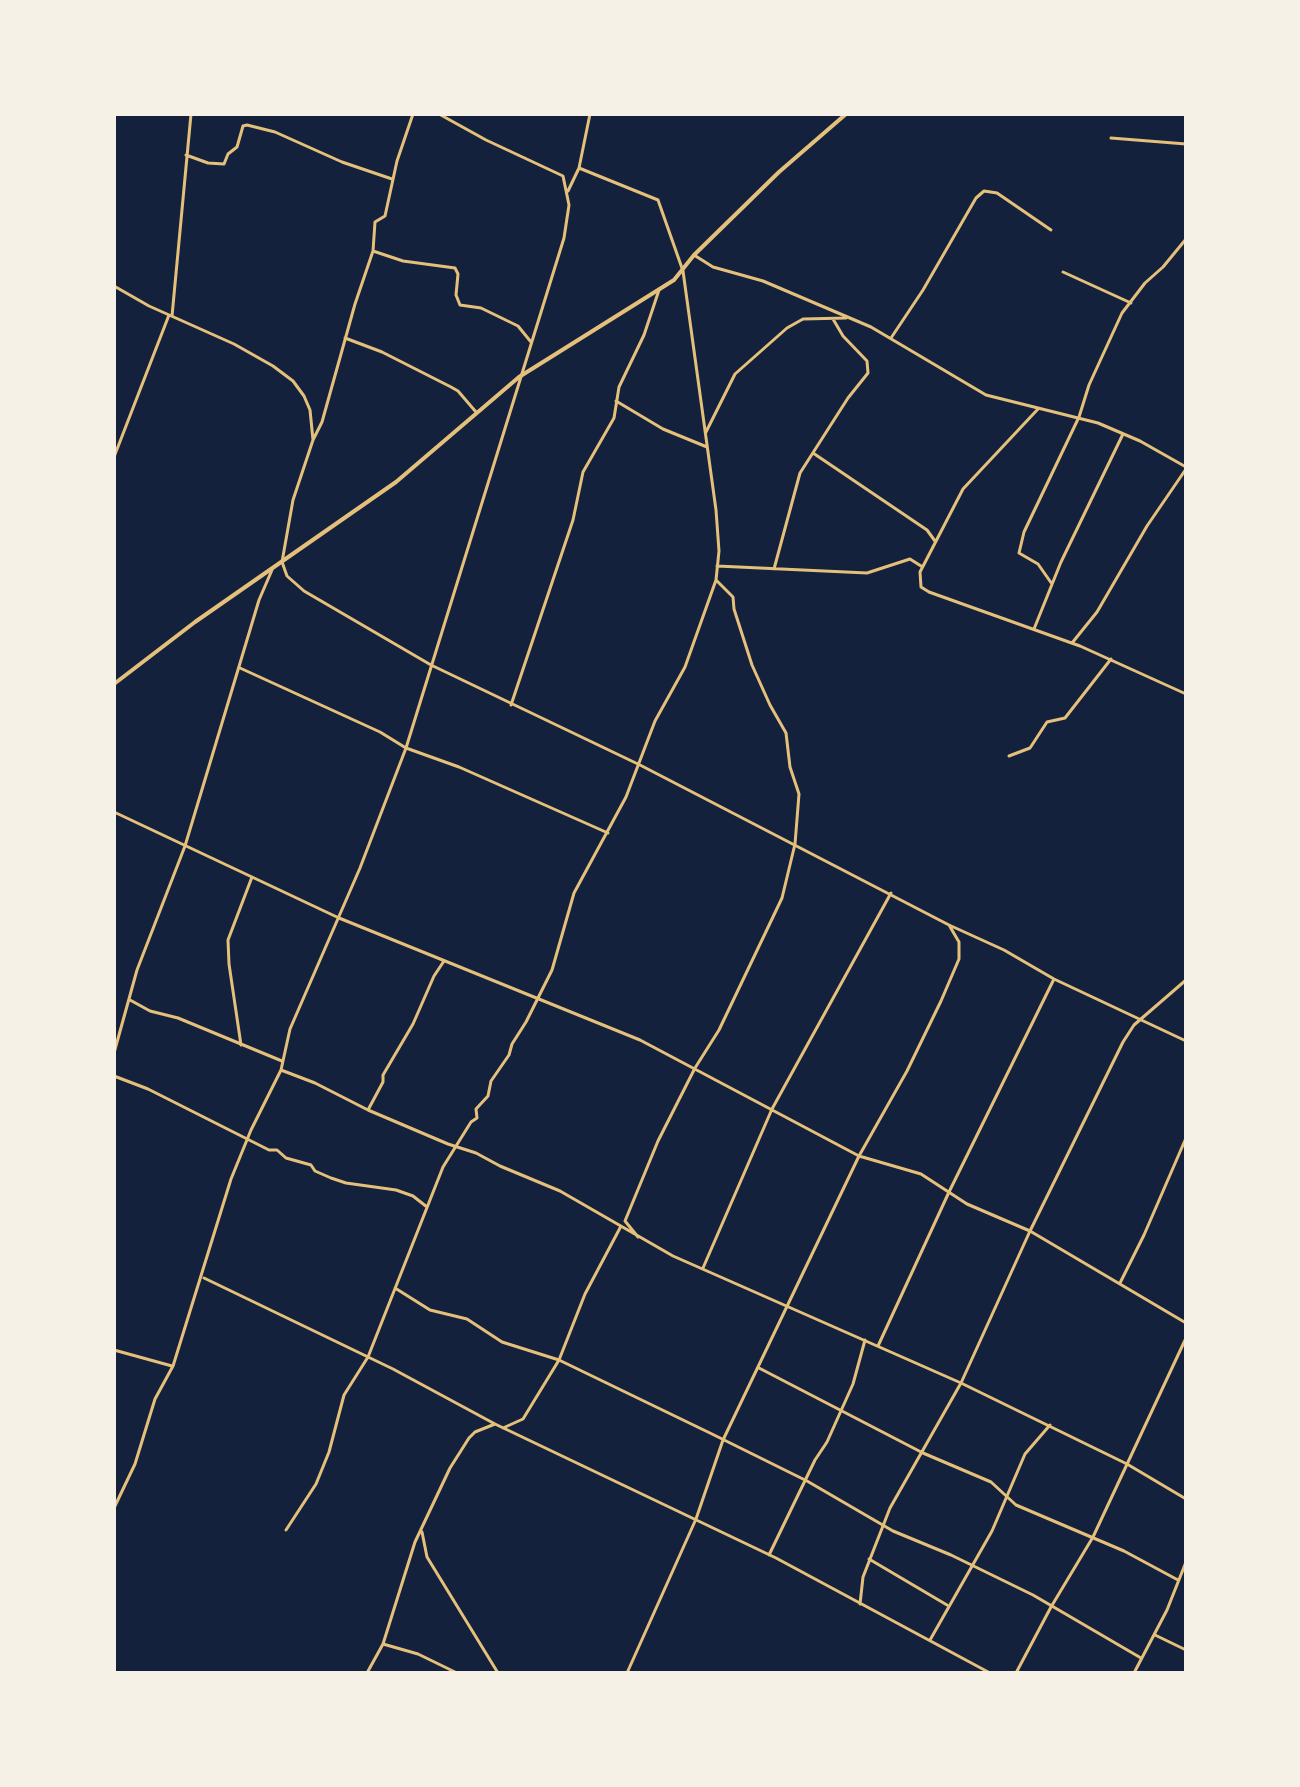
<!DOCTYPE html>
<html>
<head>
<meta charset="utf-8">
<style>
	body { margin:0 }
	#map { position:relative; width:1300px; height:1787px; overflow:hidden; background:#14213d; font-family:Quicksand,sans-serif }
	canvas { display:block }
	.frame { position:absolute; inset:0; border:116px solid #f6f1e7; pointer-events:none }
</style>
</head>
<body>
<div id="map">
<canvas width="1300" height="1787"></canvas>
<div class="frame"></div>
</div>
<script>
const ctx = document.querySelector('canvas').getContext('2d');
ctx.lineJoin = 'round';
function poly(rows) {
  const path = new Path2D();
  for (const r of rows) {
    path.moveTo(r[0], r[1]);
    for (let i = 2; i < r.length; i += 2) path.lineTo(r[i], r[i + 1]);
  }
  return path;
}
function strokePath(path, color, width, dash) {
  ctx.strokeStyle = color;
  ctx.lineWidth = width;
  ctx.lineCap = dash ? 'butt' : 'round';
  ctx.setLineDash(dash || []);
  ctx.stroke(path);
}
strokePath(poly([
	[1111,138,1186,144],
	[186,155,208,163,224,164,228,154,237,147,243,126,247,125,275,132,342,162,392,179],
	[568,191,579,168,590,114],
	[373,251,403,261,455,268,458,274,456,295,460,305,481,308,518,326,531,342],
	[694,255,713,267,763,281,871,327,986,395,1098,423,1140,441,1186,467],
	[1063,272,1131,303],
	[114,286,149,306,234,344,273,366,293,381,304,396,310,410,313,440,293,500,282,562,287,576,304,591,431,665,640,765,949,925,1004,950,1054,979,1186,1041],
	[172,316,191,114],
	[345,338,382,352,451,387,458,391,476,412],
	[891,338,923,290,976,198,984,191,997,193,1051,230],
	[616,401,663,429,707,447],
	[1038,409,963,489,920,572,921,587,929,592,1080,646,1186,694],
	[706,432,735,374,787,328,803,319,846,318],
	[313,440,322,422,355,304,373,251,375,222,385,216,397,161,413,114],
	[813,453,927,530,935,541],
	[114,457,169,315],
	[717,566,867,573,910,559,921,566],
	[774,569,800,473,848,398,868,373,867,361,843,336,833,319],
	[1052,584,1038,564,1019,553,1024,532,1079,417,1089,385,1122,313,1145,283,1163,267,1186,239],
	[1034,629,1061,562,1123,434],
	[1072,643,1097,612,1147,526,1186,469],
	[240,668,380,732,406,748,459,767,608,833],
	[511,705,573,520,583,472,614,418,619,387,644,335,659,290],
	[1009,756,1030,748,1047,722,1065,718,1111,659],
	[114,812,339,918,640,1040,859,1156,921,1174,967,1204,1030,1231,1186,1323],
	[130,1000,150,1011,178,1018,282,1061],
	[241,1045,229,964,228,940,252,877],
	[114,1053,137,970,185,846,259,600,272,570],
	[281,1070,315,1083,368,1110,448,1144,476,1153,500,1166,560,1191,673,1256,961,1383,1127,1464,1186,1499],
	[114,1076,148,1089,269,1150,277,1150,286,1158,311,1165,315,1171,331,1178,346,1183,396,1190,413,1196,427,1207],
	[368,1110,383,1082,383,1075,413,1024,434,976,444,961],
	[638,1237,625,1221,658,1141,695,1068,719,1030,772,919,782,898,795,844,799,794,790,767,786,733,770,705,752,665,734,609,733,597,716,580],
	[703,1268,772,1109,891,893],
	[204,1278,393,1369,495,1424,776,1558,990,1673],
	[1120,1283,1144,1235,1186,1138],
	[395,1288,430,1310,467,1319,502,1342,559,1360,712,1434,807,1481,893,1531,951,1555,1033,1595,1141,1658],
	[878,1346,949,1192,1054,979],
	[114,1350,172,1366],
	[759,1368,923,1453,991,1482,1016,1505,1124,1551,1178,1580],
	[503,1428,523,1419,559,1360,585,1294,620,1228],
	[114,1508,135,1464,155,1399,173,1366,231,1179,251,1130,281,1070,290,1029,360,868,406,748,564,238,569,205,563,176,486,140,439,114],
	[286,1530,316,1484,329,1452,344,1395,368,1357,443,1167,471,1122,477,1118,476,1109,488,1096,491,1081,509,1055,512,1044,526,1022,552,970,574,893,626,797,655,721,685,667,716,580,719,551,716,510,683,271,658,200,579,168],
	[422,1532,427,1557,498,1673],
	[769,1555,815,1460,827,1442,853,1384,865,1340],
	[869,1559,947,1605],
	[860,1604,863,1577,890,1508,961,1383,1030,1231,1123,1042,1134,1025,1186,980],
	[1155,1635,1186,1650],
	[930,1640,992,1531,1025,1454,1050,1425],
	[383,1644,418,1654,457,1673],
	[367,1673,383,1644,415,1542,450,1468,469,1438,475,1432,495,1424],
	[627,1673,696,1519,723,1440,859,1156,907,1071,941,1001,959,959,959,942,949,925],
	[1016,1673,1051,1607,1093,1537,1186,1338],
	[1134,1673,1167,1610,1186,1562]
]), '#e5c07b', 3);
strokePath(poly([
	[114,684,195,622,396,482,519,377,674,280,694,255,779,172,846,114]
]), '#e5c07b', 4);
</script>
</body>
</html>
